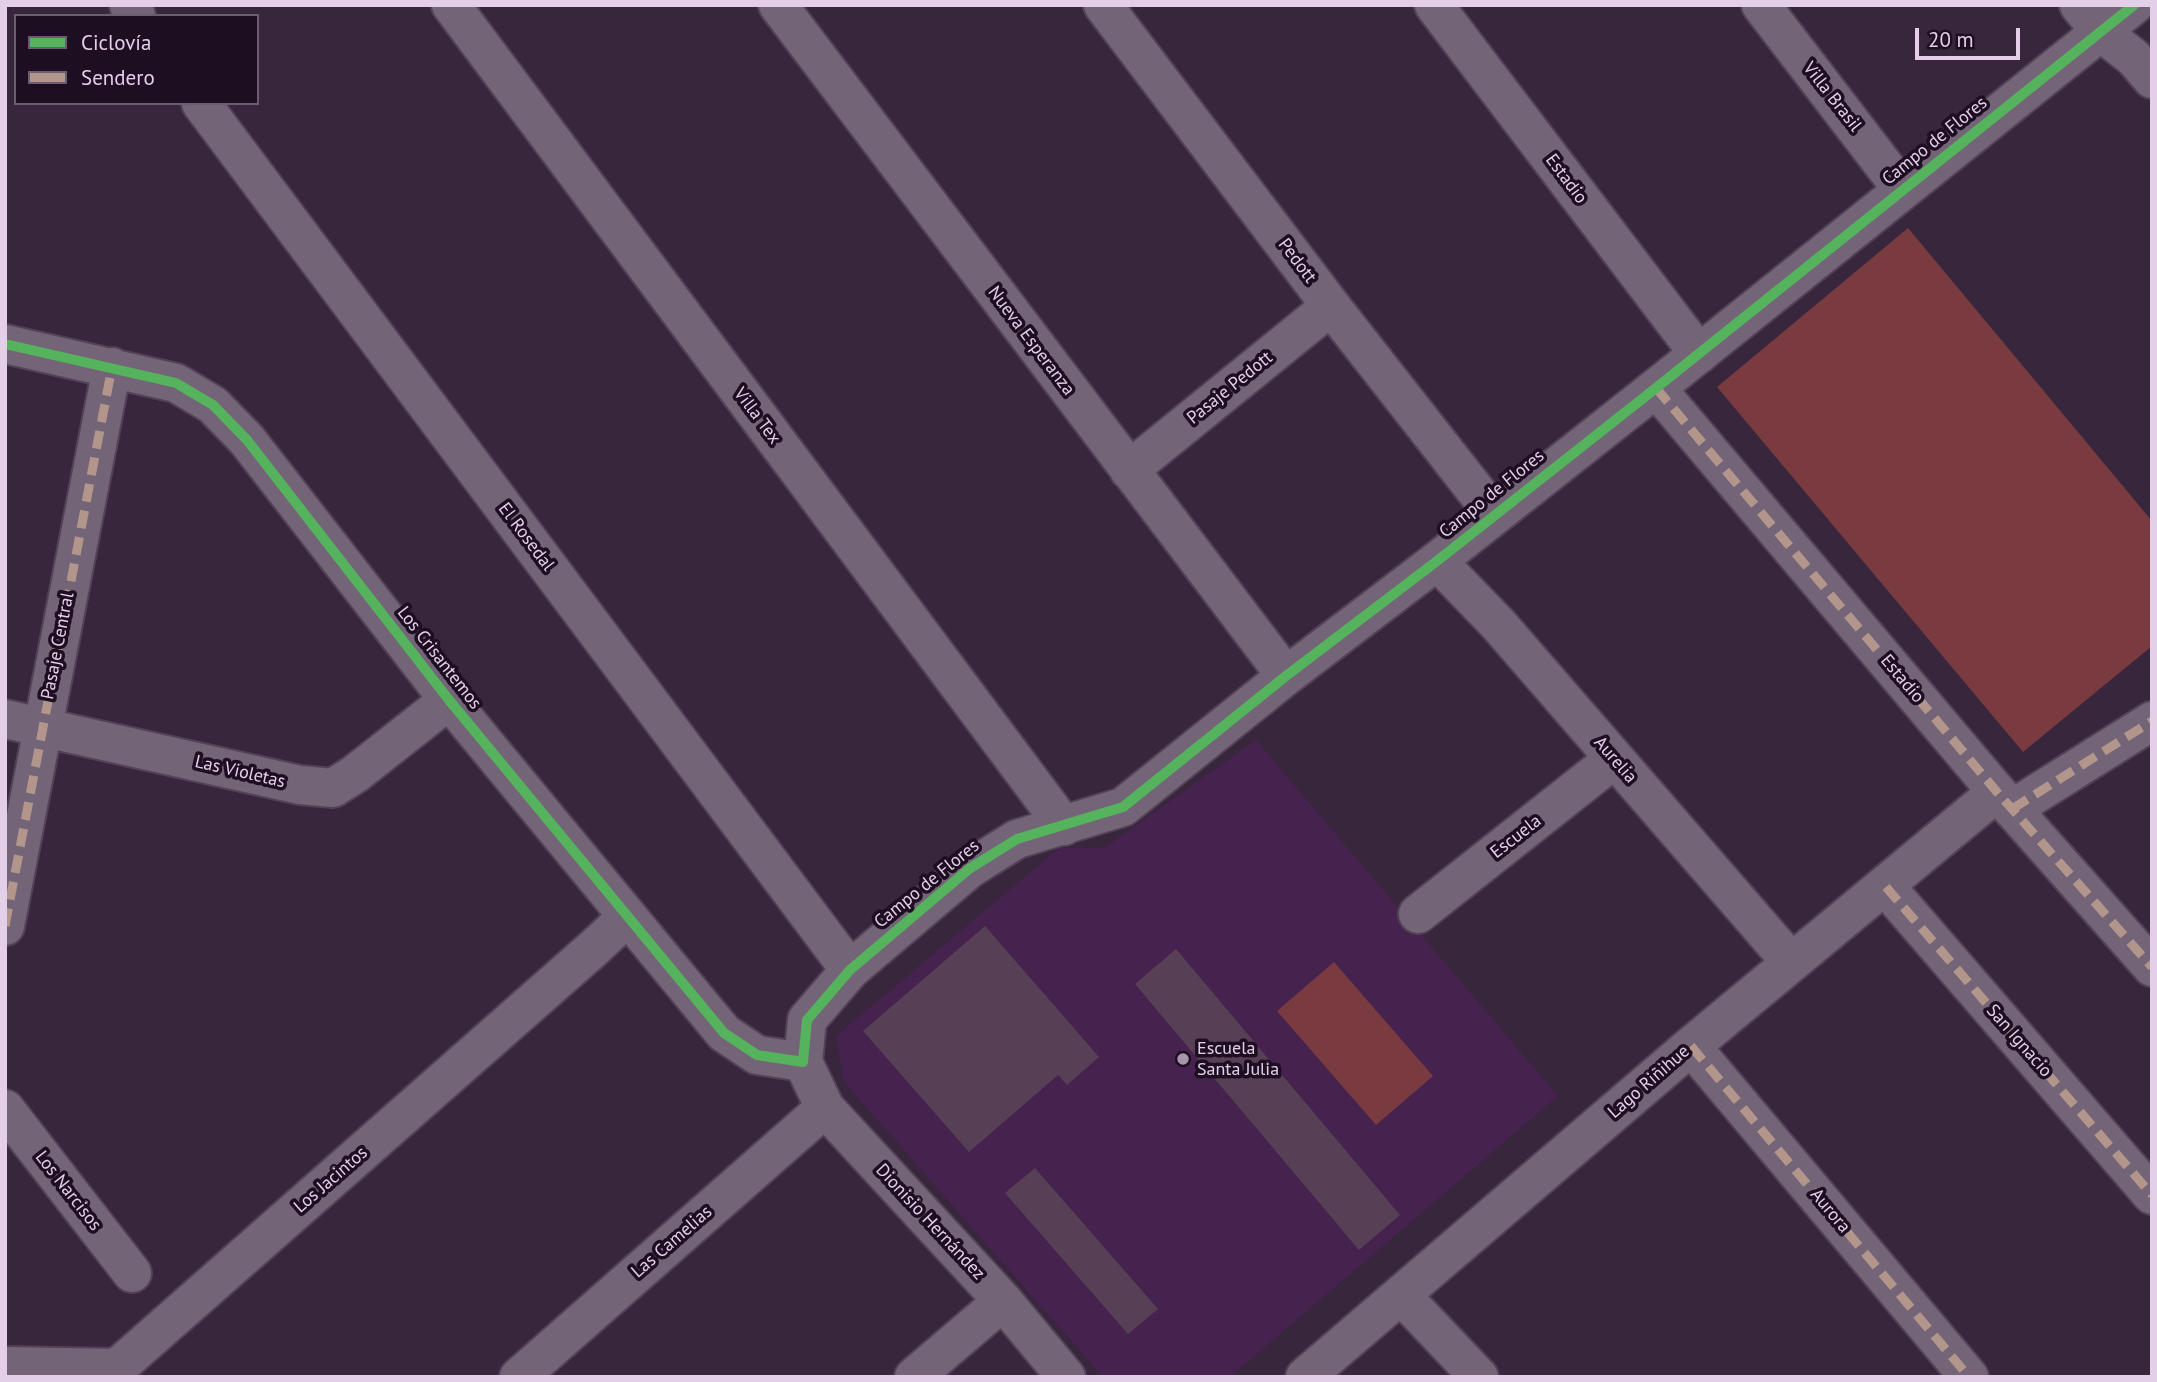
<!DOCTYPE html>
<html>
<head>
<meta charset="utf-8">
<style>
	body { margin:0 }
	#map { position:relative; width:2157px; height:1382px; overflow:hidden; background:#38263d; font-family:"PT Sans",sans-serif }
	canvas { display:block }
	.frame { position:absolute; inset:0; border:7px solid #e4cfe9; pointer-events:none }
	.legend { position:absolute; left:14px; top:14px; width:245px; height:91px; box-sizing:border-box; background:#1d0f21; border:2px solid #6d5c71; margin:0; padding:9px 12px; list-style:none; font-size:21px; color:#e4cfe9 }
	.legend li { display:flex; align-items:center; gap:14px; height:35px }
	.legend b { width:35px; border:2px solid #6d5c71 }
	.scale { position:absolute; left:1915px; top:28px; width:105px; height:32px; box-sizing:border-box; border:4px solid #e4cfe9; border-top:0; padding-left:9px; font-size:21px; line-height:24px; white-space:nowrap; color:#e4cfe9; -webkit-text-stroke:5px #1d0f21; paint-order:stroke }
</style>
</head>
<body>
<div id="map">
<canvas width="2157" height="1382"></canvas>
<div class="frame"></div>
<ul class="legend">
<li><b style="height:9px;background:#56b35d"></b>Ciclovía</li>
<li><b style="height:9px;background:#b2968c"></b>Sendero</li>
</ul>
<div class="scale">20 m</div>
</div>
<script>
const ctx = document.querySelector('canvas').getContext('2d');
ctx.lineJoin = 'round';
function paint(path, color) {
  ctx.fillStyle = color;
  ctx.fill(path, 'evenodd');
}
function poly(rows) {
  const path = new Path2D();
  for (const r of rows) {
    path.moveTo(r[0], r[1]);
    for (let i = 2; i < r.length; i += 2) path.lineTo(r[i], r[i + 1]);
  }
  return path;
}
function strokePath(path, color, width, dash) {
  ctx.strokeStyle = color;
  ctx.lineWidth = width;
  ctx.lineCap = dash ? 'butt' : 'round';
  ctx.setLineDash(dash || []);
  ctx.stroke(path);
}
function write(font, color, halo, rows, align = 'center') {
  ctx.font = font + ' "PT Sans",sans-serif';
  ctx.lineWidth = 7;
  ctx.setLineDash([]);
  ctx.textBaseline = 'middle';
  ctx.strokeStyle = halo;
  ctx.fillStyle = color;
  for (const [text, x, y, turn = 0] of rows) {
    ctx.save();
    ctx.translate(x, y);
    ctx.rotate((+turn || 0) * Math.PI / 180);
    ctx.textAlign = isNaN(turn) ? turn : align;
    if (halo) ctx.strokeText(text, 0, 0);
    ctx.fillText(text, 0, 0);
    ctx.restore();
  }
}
paint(poly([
	[1256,740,1558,1096,1230,1377,1103,1377,844,1082,836,1036,1059,848,1104,848]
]), '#46224e');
paint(poly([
	[1908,228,2152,521,2152,646,2023,752,1717,387],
	[1334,962,1433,1076,1376,1125,1277,1011]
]), '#793a40');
paint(poly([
	[985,926,1099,1057,1067,1085,1058,1075,969,1152,863,1031],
	[1176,949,1400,1215,1359,1250,1135,984],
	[1035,1168,1158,1309,1128,1334,1005,1193]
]), '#574056');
const minor = poly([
	[129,5,136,16],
	[451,5,1064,826],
	[778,5,1286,676],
	[1103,5,1331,306,1494,514],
	[1434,5,1699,354],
	[1761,5,1902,189],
	[2079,5,2100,31,2134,58,2152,79],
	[201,103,850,970],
	[5,344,176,383,213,405,247,440,449,700,724,1033,757,1055,803,1062],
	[1656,388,1997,792,2152,967],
	[1129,470,1331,306],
	[1437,561,1499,625,1791,962],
	[5,719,300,785,333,788,355,774,449,700],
	[2012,809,2152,721],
	[1886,887,2152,1195],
	[1418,914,1614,759],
	[5,926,112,367],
	[1691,1046,1969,1377],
	[803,1062,807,1020,850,970,969,869,1017,839,1123,807,1286,676,1437,561,1656,388,2134,5],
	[803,1062,825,1108,1003,1301,1066,1377],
	[5,1109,132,1273],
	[1401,1295,1479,1377],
	[5,1366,117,1368,595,947,627,917],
	[519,1377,825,1108],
	[914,1377,1003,1301],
	[1305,1377,1691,1046,1997,792]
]);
strokePath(minor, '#524256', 42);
strokePath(minor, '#746477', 38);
strokePath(poly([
	[1656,388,1997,792,2152,967],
	[2012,809,2152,721],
	[1886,887,2152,1195],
	[5,926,112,367],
	[1691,1046,1969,1377]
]), '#b2968c', 9, [18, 9]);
strokePath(poly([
	[5,344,176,383,213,405,247,440,449,700,724,1033,757,1055,803,1062,807,1020,850,970,969,869,1017,839,1123,807,1286,676,1437,561,1656,388,2134,5]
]), '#56b35d', 10);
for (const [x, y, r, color] of [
	[1183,1059,7,"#a894ad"]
]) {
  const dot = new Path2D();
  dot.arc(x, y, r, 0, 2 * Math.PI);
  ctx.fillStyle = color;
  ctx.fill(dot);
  strokePath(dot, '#1d0f21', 2.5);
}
write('18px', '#e4cfe9', '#1d0f21', [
	["Villa Brasil",1832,97,52],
	["Campo de Flores",1935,141,-39],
	["Estadio",1566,179,53],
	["Pedott",1297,261,53],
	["Nueva Esperanza",1031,341,53],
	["Pasaje Pedott",1230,388,-39],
	["Villa Tex",757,416,53],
	["Campo de Flores",1492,494,-39],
	["El Rosedal",526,537,53],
	["Pasaje Central",58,646,-79],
	["Los Crisantemos",439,658,52],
	["Estadio",1902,679,50],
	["Aurelia",1615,760,49],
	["Las Violetas",240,772,13],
	["Escuela",1516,837,-38],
	["Campo de Flores",927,884,-39],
	["San Ignacio",2019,1041,49],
	["Lago Riñihue",1649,1082,-41],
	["Los Jacintos",331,1180,-41],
	["Los Narcisos",68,1191,52],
	["Aurora",1830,1211,50],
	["Dionisio Hernández",930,1222,47],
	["Las Camelias",672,1242,-41]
]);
write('18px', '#e4cfe9', '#1d0f21', [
	["Escuela",1197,1049],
	["Santa Julia",1197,1070]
], 'left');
</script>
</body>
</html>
